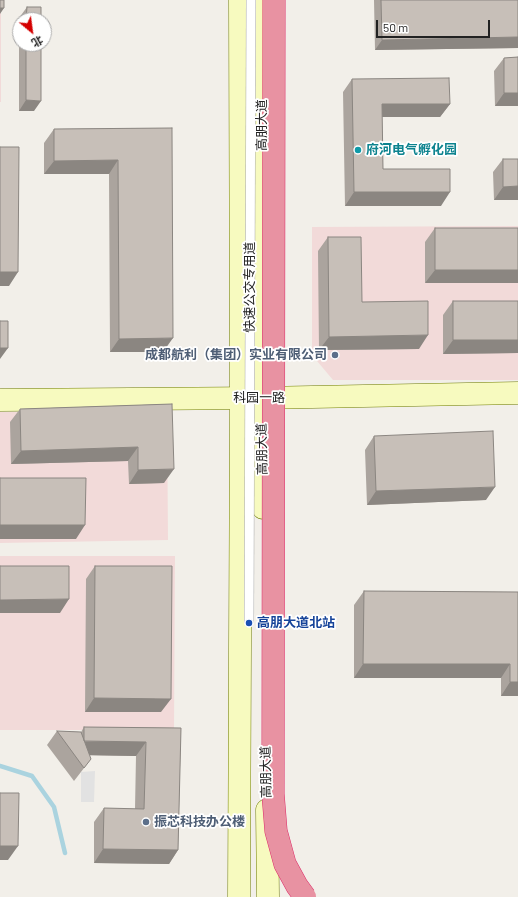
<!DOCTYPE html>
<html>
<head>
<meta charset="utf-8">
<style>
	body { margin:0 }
	#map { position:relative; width:518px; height:897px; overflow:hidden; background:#f2efe9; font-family:Barlow,"Noto Sans SC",sans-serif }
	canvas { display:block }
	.north { position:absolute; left:12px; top:12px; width:40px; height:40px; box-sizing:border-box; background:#fff; border:1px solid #a7a7a7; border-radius:50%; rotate:151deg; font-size:11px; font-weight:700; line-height:16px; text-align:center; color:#222 }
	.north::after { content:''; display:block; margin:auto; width:14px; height:18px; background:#d40000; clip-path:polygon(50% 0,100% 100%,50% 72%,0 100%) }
	.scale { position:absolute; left:376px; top:20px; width:114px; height:18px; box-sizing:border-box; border:2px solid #222; border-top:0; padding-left:5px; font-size:12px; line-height:14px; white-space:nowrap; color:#222; -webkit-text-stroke:3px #fff; paint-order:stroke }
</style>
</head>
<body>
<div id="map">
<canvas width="518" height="897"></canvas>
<div class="north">北</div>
<div class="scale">50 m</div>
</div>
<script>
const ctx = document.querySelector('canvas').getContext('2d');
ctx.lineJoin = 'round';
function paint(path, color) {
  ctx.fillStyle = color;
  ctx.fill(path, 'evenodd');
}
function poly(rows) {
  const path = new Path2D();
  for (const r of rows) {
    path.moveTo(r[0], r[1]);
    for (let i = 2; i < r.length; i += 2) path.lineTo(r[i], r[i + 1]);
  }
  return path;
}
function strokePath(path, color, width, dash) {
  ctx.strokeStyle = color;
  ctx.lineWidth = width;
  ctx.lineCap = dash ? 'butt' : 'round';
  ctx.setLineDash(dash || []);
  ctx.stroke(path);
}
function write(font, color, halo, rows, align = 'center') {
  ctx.font = font + ' Barlow,"Noto Sans SC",sans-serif';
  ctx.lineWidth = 3.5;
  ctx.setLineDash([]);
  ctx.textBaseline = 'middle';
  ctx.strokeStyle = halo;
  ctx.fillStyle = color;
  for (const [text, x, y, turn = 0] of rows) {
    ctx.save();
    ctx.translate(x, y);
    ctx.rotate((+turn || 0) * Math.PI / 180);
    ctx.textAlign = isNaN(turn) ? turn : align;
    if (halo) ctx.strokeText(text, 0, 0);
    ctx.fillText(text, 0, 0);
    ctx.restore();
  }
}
paint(poly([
	[0,0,1,0,1,102,0,102],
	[518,226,518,380,333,380,312,355,312,227],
	[167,410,168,540,0,543,0,412],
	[0,556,175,556,174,730,0,730]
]), '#f2dad9');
paint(poly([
	[95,771,94,802,81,802,81,772]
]), '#e2e2e2');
strokePath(poly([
	[0,766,32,776,54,807,65,853]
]), '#aad3df', 4.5);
const secondary = poly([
	[262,0,261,398,263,508],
	[0,400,261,398,518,393],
	[267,810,268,897],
	[239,897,241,398,240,0]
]);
strokePath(secondary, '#707d05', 23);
strokePath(secondary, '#f7fabf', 22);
const laneBridge = poly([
	[249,623,251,0]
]);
const highwayBridge = poly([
	[274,0,273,794,276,831,285,864,297,886,305,897]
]);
strokePath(laneBridge, '#a9a9a9', 10, []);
strokePath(highwayBridge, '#dc2a67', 23, []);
strokePath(laneBridge, '#fff', 9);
strokePath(highwayBridge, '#e892a2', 22);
paint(poly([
	[374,0,518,0,518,48,375,50],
	[27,7,41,20,20,20,20,44,41,44,34,111,19,111,19,18],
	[518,57,518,106,495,106,494,71,504,58],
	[352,79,450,104,440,117,382,117,383,169,441,206,345,206,343,92],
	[172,128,163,352,110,352,109,174,44,174,44,143,54,129],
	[503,159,518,159,518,200,494,200,493,172],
	[435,228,518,228,425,283,425,242],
	[328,237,362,302,419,349,319,350,318,251],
	[453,301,518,301,518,353,443,354,443,315],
	[172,404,164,483,129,484,128,461,11,464,10,422,20,409],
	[374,436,486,500,367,505,365,450],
	[95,566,161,712,85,712,86,579],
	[364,591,518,592,518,696,501,696,501,678,354,678,354,605],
	[84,727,181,728,178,850,169,864,94,863,94,822,104,808,135,809,136,756,89,755,91,759,74,781,47,745,57,731,81,732]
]), '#aba49e');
paint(poly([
	[0,8,4,8,0,14],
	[518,37,518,48,375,50,382,40],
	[504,93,518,93,518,106,495,106],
	[26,100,41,101,34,111,19,111],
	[382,104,450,104,440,117,372,117],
	[118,160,109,174,44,174,54,161],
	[518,186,518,200,494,200,503,187],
	[354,192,450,192,441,206,345,206],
	[435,270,518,270,518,283,425,283],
	[0,272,18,272,9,286,0,286],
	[428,335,419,349,319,350,329,337],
	[173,338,163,352,110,352,119,339],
	[453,340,518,340,518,353,443,354],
	[0,348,8,348,0,359],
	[138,447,128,461,11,464,21,451],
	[174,469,164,483,129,484,138,470],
	[495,487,486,500,367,505,376,491],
	[0,525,85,525,76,539,0,539],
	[69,599,60,613,0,613,0,600],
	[363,664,510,664,501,678,354,678],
	[510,682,518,682,518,696,501,696],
	[94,698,171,699,161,712,85,712],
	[84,741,146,742,136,756,75,755],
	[0,846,18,846,8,860,0,860],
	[103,849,178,850,169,864,94,863]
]), '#8b8681');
const building = poly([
	[0,0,4,0,4,8,0,8,0,0],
	[381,0,518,0,518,37,382,40,381,0],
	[27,7,41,7,41,20,26,20,27,7],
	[26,44,41,44,41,101,26,100,26,44],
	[518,57,518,93,504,93,504,58,518,57],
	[449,78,450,104,382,104,383,169,450,169,450,192,354,192,352,79,449,78],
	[172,128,173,338,119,339,118,160,54,161,54,129,172,128],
	[0,147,19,147,18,272,0,272,0,147],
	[503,159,518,159,518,186,503,187,503,159],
	[435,228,518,228,518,270,435,270,435,228],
	[328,237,361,237,362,302,428,301,428,335,329,337,328,237],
	[453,301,518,301,518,340,453,340,453,301],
	[0,321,8,321,8,348,0,348,0,321],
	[172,404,174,469,138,470,138,447,21,451,20,409,172,404],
	[493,431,495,487,376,491,374,436,493,431],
	[0,478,86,478,85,525,0,525,0,478],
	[0,566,69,566,69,599,0,600,0,566],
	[95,566,172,566,171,699,94,698,95,566],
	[364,591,518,592,518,682,510,682,510,664,363,664,364,591],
	[84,727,181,728,178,850,103,849,104,808,144,809,146,742,84,741,84,727],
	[57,731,81,732,91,759,84,768,57,731],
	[0,793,19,793,18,846,0,846,0,793]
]);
paint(building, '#c7bfb8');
strokePath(building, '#8b8681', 1);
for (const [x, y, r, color] of [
	[358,150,4,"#0f9aa8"],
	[335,355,4,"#5c6f8a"],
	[249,623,4,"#1a4fb4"],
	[146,822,4,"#5c6f8a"]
]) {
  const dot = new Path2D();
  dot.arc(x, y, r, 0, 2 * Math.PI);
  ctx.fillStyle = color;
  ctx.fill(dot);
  strokePath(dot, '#fff', 1.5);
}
write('13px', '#222', '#fff', [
	["高朋大道",262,125,-90],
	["快速公交专用道",250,287,-90],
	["科园一路",259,398],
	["高朋大道",262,449,-91],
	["高朋大道",266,772,-91]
]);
write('bold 13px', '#0d838f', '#fff', [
	["府河电气孵化园",366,150]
], 'left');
write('bold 13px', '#4e5e75', '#fff', [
	["成都航利（集团）实业有限公司",327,355],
	["振芯科技办公楼",154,822,"left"]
], 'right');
write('bold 13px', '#164399', '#fff', [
	["高朋大道北站",257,623]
], 'left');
</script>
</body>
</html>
